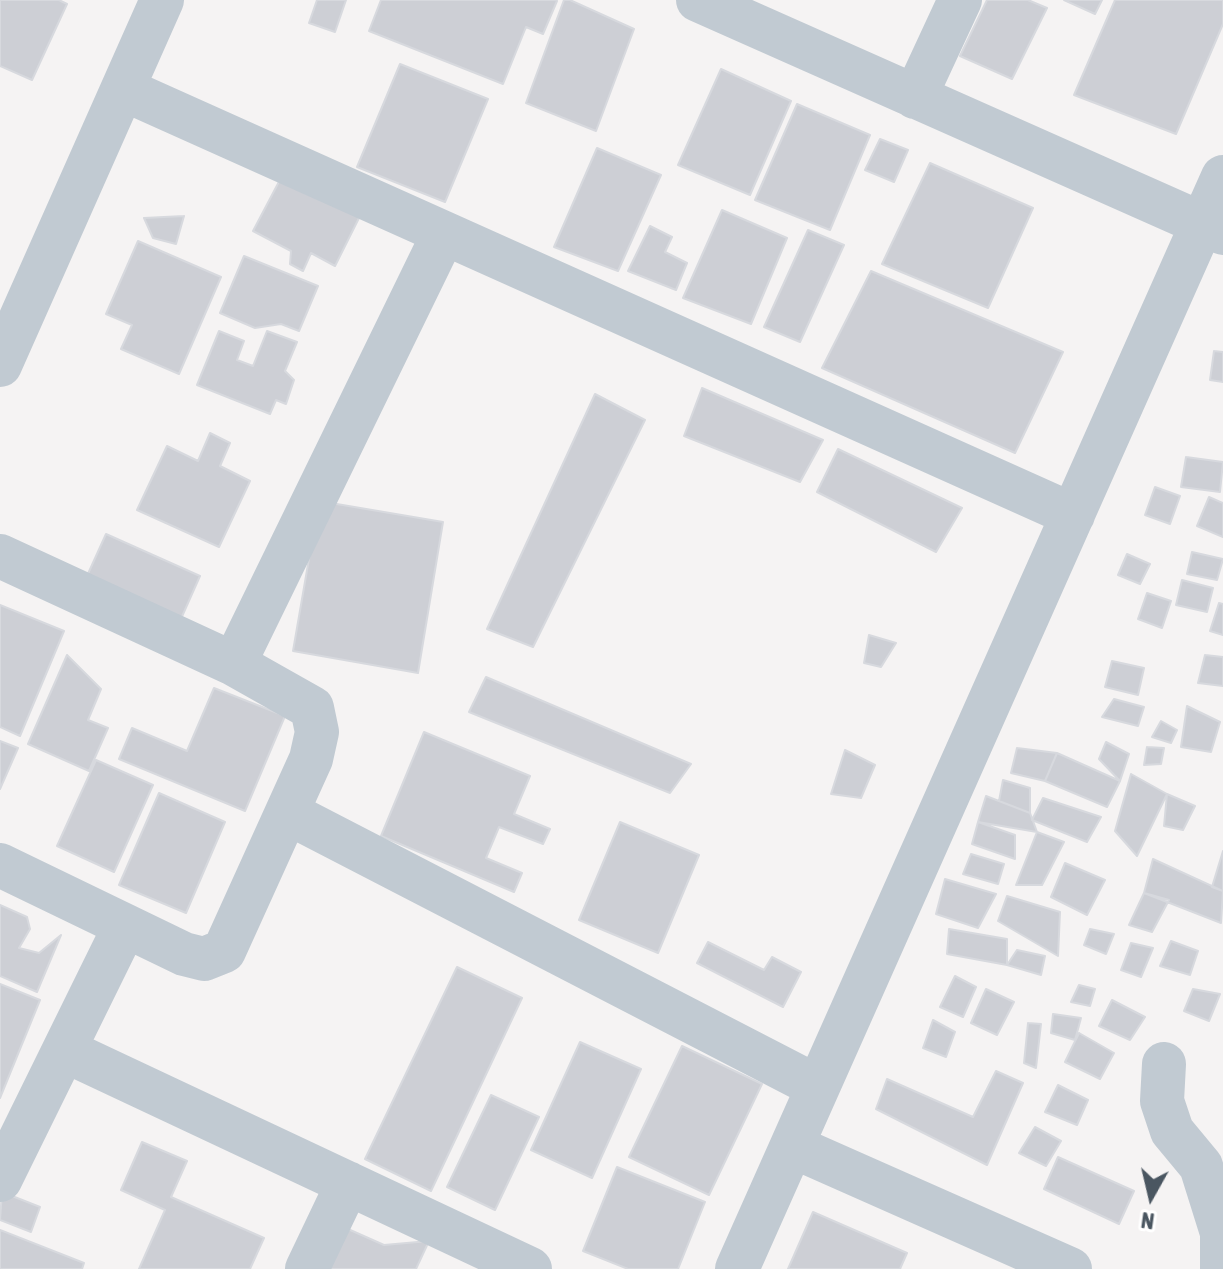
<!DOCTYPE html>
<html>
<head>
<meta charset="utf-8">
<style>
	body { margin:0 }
	#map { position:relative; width:1223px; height:1269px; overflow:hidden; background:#f5f3f3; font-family:"Asap Condensed",sans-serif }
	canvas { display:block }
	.north { position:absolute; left:1111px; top:1157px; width:80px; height:80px; -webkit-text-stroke:6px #fff; paint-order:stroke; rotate:188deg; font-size:22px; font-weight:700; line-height:32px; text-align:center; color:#4a5661 }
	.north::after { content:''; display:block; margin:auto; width:28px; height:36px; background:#4a5661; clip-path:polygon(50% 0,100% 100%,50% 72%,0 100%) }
</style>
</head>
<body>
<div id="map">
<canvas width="1223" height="1269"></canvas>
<div class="north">N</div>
</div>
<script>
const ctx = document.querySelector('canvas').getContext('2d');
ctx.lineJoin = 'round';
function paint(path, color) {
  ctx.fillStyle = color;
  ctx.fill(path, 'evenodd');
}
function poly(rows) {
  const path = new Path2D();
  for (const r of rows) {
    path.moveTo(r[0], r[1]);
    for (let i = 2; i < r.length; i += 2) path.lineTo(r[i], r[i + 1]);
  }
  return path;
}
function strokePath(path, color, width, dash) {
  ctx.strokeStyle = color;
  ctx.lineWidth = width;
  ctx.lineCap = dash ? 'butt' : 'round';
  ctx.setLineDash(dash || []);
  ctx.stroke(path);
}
const building = poly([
	[0,0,59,0,67,4,32,80,0,66,0,0],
	[317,0,346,0,335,32,309,23,317,0],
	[381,0,555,0,557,1,543,34,526,27,503,84,369,31,381,0],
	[564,0,570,0,634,29,596,131,526,103,564,0],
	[987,0,1028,0,1047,8,1012,79,960,56,987,0],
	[1064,0,1102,0,1095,14,1064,0],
	[1115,0,1223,0,1223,24,1176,134,1074,95,1115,0],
	[400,64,488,99,445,202,357,167,400,64],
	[721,69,791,101,750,195,678,165,721,69],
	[797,104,870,135,830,230,755,200,797,104],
	[880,139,908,150,894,182,865,170,880,139],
	[597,148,661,175,618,271,554,247,597,148],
	[930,163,1033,208,988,308,882,264,930,163],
	[282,176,360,216,335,266,311,253,303,271,290,264,291,251,253,231,282,176],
	[722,210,787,238,751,324,683,298,722,210],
	[184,216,176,244,153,238,144,218,184,216],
	[650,226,672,237,665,252,687,263,676,290,628,271,650,226],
	[808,230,844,245,800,342,764,327,808,230],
	[138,241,221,277,179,374,121,349,132,325,106,314,138,241],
	[244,256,318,286,299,331,281,324,255,328,220,313,244,256],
	[871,271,1063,352,1015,453,822,368,871,271],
	[219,331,244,341,237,360,253,366,267,331,297,342,285,371,294,380,286,404,276,400,270,414,197,385,219,331],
	[1214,351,1223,352,1223,382,1210,380,1214,351],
	[702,388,823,440,800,482,684,436,702,388],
	[595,394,645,420,533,647,487,629,595,394],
	[210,433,230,443,220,466,250,481,219,547,137,510,167,446,198,461,210,433],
	[838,449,962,508,936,552,817,492,838,449],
	[1186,457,1223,462,1220,492,1181,487,1186,457],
	[1155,487,1180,496,1170,524,1145,515,1155,487],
	[1209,497,1223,503,1223,537,1197,526,1209,497],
	[319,501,443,522,418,673,293,651,319,501],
	[106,534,200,576,176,630,82,587,106,534],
	[1192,552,1223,559,1217,580,1187,574,1192,552],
	[1127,554,1150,564,1140,584,1118,575,1127,554],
	[1182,580,1213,588,1207,612,1176,605,1182,580],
	[1147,593,1171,601,1162,628,1138,619,1147,593],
	[1219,603,1223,604,1223,635,1210,631,1219,603],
	[0,605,64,631,20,736,0,727,0,605],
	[869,635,896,643,881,667,864,663,869,635],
	[67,655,101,689,88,720,108,728,89,771,28,744,67,655],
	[1205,655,1223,657,1223,686,1198,683,1205,655],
	[1112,661,1144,668,1138,695,1105,687,1112,661],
	[486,677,691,764,670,793,469,712,486,677],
	[214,688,285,716,245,811,119,759,132,728,187,751,214,688],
	[1114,699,1144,707,1138,726,1102,717,1114,699],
	[1187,706,1220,722,1211,752,1181,747,1187,706],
	[1161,721,1177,730,1171,743,1152,737,1161,721],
	[424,732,530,776,514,814,550,829,543,844,499,827,486,858,522,873,514,892,381,836,424,732],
	[0,741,18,748,0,789,0,741],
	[1106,742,1129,754,1120,781,1099,759,1106,742],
	[1147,747,1164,748,1161,764,1144,765,1147,747],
	[1017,748,1057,753,1045,781,1011,773,1017,748],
	[845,750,875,765,861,798,831,794,845,750],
	[1057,753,1120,781,1107,807,1045,781,1057,753],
	[96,760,153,785,114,872,57,846,96,760],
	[1131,774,1167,794,1137,856,1115,831,1131,774],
	[1003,780,1030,788,1030,813,999,801,1003,780],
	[159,793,225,822,186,913,119,885,159,793],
	[1167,794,1195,806,1183,830,1164,826,1167,794],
	[986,796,1030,813,1037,832,978,822,986,796],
	[1043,798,1101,817,1087,842,1032,820,1043,798],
	[620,822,699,855,658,953,579,920,620,822],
	[978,822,1015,835,1015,859,972,844,978,822],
	[1037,832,1064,842,1042,885,1016,885,1037,832],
	[1223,851,1223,891,1212,887,1223,851],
	[971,854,1004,864,998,884,963,874,971,854],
	[1153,859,1223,891,1221,923,1144,893,1153,859],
	[1065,863,1105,880,1087,915,1051,897,1065,863],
	[945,879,996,894,978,928,936,914,945,879],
	[1144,893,1169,900,1152,932,1129,925,1144,893],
	[1007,896,1060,912,1058,956,998,921,1007,896],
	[0,905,27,917,30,929,19,948,39,953,61,935,37,992,0,976,0,905],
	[949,929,1007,939,1007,965,947,954,949,929],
	[1090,929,1114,934,1106,954,1084,945,1090,929],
	[1171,941,1198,951,1190,975,1160,966,1171,941],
	[708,942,764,970,772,957,801,972,783,1007,697,963,708,942],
	[1131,943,1153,948,1141,977,1121,970,1131,943],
	[1017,950,1045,956,1041,975,1007,965,1017,950],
	[457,967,522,998,431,1191,365,1159,457,967],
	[955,976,976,987,963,1017,940,1007,955,976],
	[0,984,40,1000,0,1098,0,984],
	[1079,985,1095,989,1090,1006,1071,1002,1079,985],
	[986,989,1014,1002,997,1035,971,1023,986,989],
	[1193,989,1220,994,1209,1021,1184,1011,1193,989],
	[1112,1000,1145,1017,1130,1040,1099,1026,1112,1000],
	[1053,1014,1081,1018,1075,1040,1051,1033,1053,1014],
	[933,1020,955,1032,946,1057,923,1048,933,1020],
	[1028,1023,1041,1024,1036,1068,1024,1063,1028,1023],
	[1079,1033,1114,1053,1100,1079,1065,1062,1079,1033],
	[580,1042,641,1069,592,1178,531,1150,580,1042],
	[682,1046,762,1084,709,1195,629,1157,682,1046],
	[996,1071,1023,1083,987,1165,876,1109,887,1079,973,1117,996,1071],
	[1058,1085,1088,1100,1077,1125,1045,1112,1058,1085],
	[491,1095,539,1117,495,1210,447,1187,491,1095],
	[1035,1127,1061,1141,1046,1166,1019,1153,1035,1127],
	[142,1142,187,1161,171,1197,264,1238,250,1269,139,1269,165,1210,121,1190,142,1142],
	[1058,1157,1134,1191,1119,1224,1044,1189,1058,1157],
	[617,1167,705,1202,678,1269,628,1269,583,1251,617,1167],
	[2,1192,40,1207,31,1232,0,1220,2,1192],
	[813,1212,907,1253,900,1269,788,1269,813,1212],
	[339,1225,384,1245,429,1241,416,1269,319,1269,339,1225],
	[0,1230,84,1263,82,1269,0,1269,0,1230]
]);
paint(building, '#cdcfd5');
strokePath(building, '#d7d9de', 2);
strokePath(poly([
	[698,0,1223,233],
	[123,89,1073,515],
	[915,97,960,0],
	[0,365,162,0],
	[0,556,234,664,444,233],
	[288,813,818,1087],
	[0,865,184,954,204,959,224,951,311,759,317,732,312,708,234,664],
	[64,1050,530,1269],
	[1164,1064,1162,1101,1172,1131,1201,1166,1222,1233,1222,1269],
	[792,1146,1070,1269],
	[0,1180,125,926],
	[307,1269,348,1183],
	[737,1269,1223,177]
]), '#c1cad2', 44);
</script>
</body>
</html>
